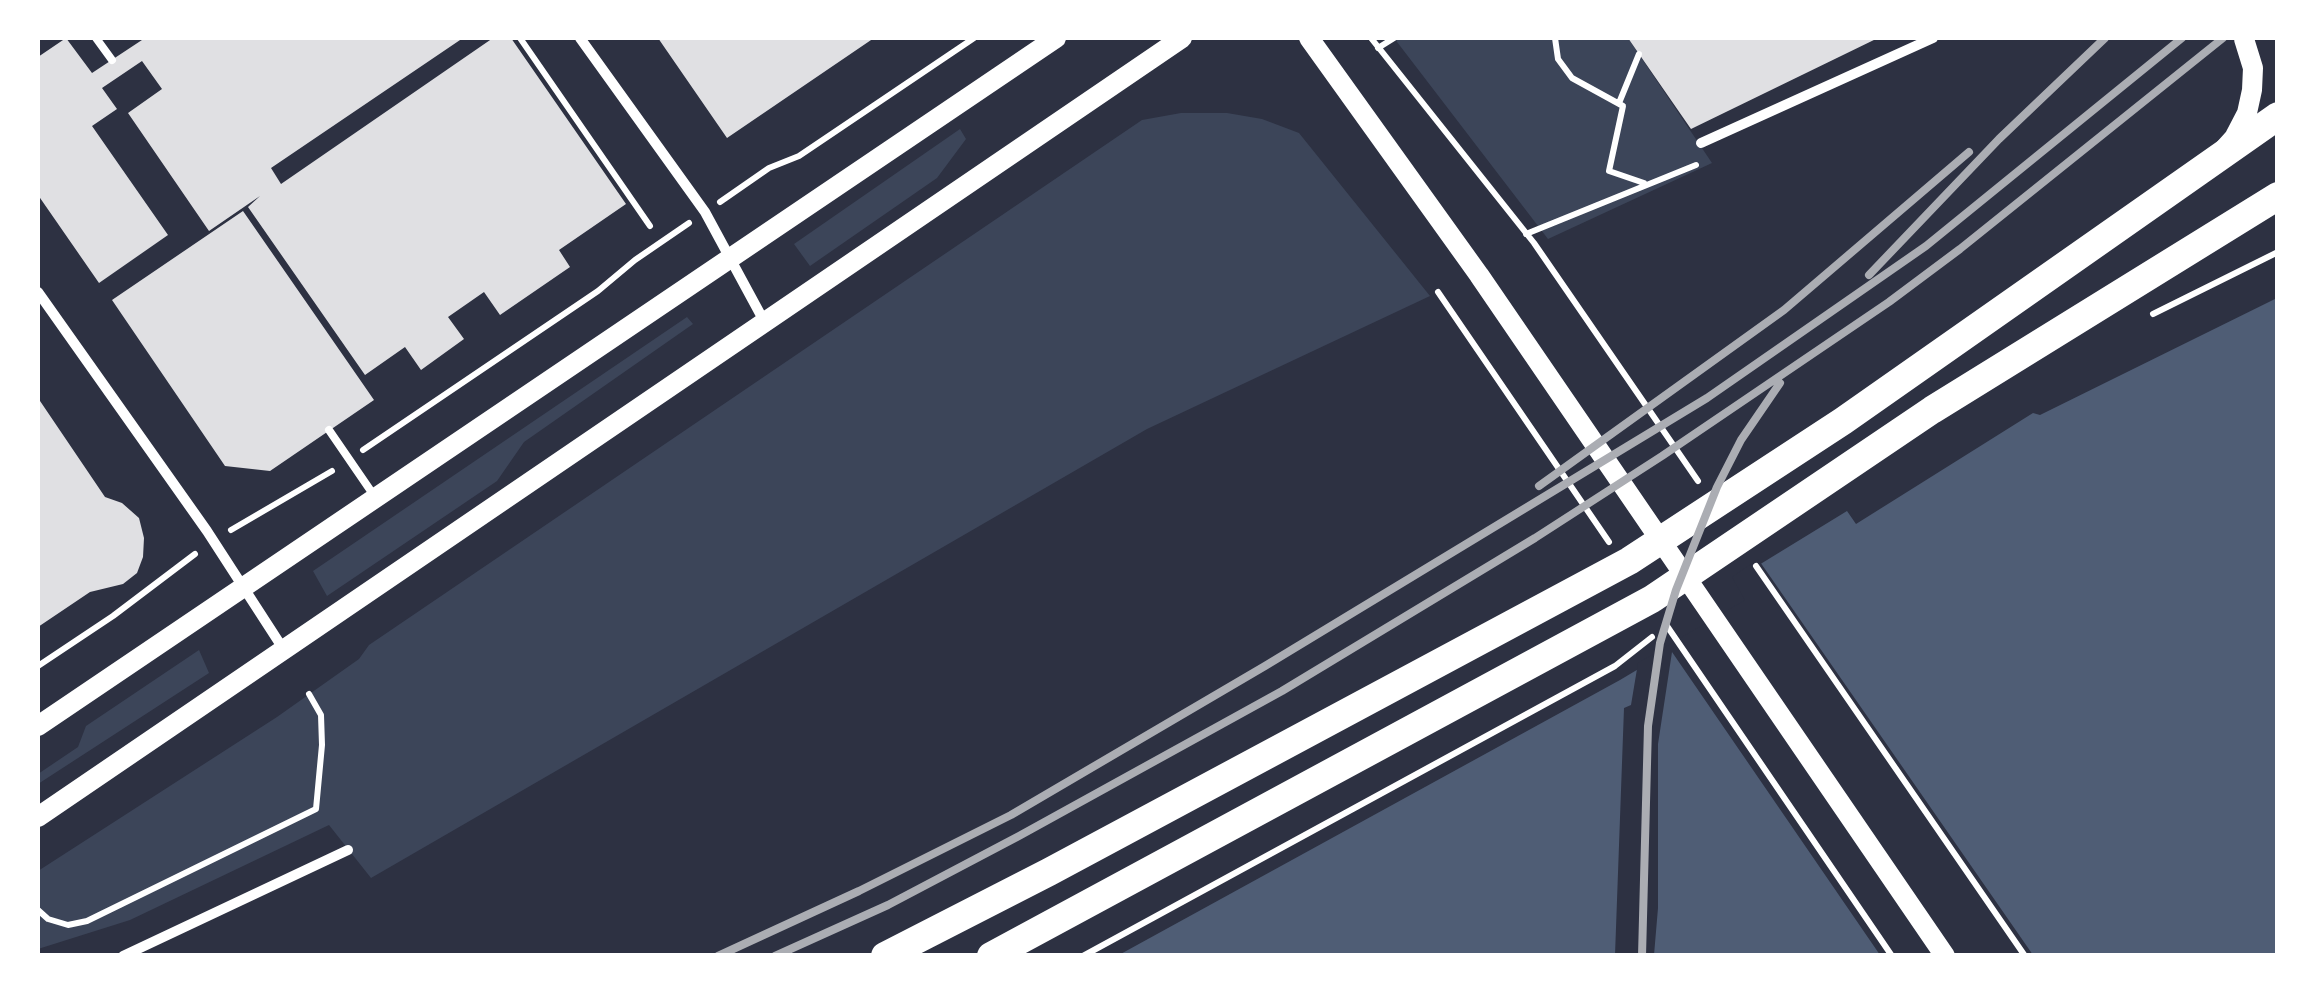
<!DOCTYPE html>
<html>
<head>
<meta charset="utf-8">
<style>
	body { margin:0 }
	#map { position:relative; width:2315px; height:993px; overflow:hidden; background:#2d3142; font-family:"IBM Plex Serif",serif }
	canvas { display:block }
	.frame { position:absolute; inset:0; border:40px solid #fff; pointer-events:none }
</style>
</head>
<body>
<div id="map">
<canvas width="2315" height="993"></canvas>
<div class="frame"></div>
</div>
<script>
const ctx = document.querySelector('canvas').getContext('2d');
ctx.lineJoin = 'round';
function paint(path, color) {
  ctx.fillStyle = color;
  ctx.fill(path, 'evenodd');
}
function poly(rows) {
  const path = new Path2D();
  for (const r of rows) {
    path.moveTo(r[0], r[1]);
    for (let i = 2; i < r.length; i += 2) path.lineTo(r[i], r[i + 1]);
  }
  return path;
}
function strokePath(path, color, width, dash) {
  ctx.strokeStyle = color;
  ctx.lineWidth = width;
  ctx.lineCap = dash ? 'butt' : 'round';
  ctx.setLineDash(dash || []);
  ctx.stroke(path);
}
paint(poly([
	[1394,38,1628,38,1712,163,1548,239],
	[1181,113,1227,113,1262,119,1299,133,1430,296,1147,429,371,878,329,825,130,920,38,949,38,871,277,717,359,659,369,645,1142,120],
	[960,129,966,139,937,178,810,266,794,244],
	[687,317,693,324,524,442,497,481,327,596,313,571],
	[199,650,209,673,38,784,38,774,78,747,86,726]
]), '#3c4559');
paint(poly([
	[2277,298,2277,955,1117,956,1620,680,1751,602,1736,579,1847,511,1856,524,2033,413,2040,415]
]), '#4f5d75');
paint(poly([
	[1758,559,2033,955,1880,955,1672,652,1658,744,1658,908,1654,955,1615,955,1624,708,1631,705,1638,663,1745,600,1732,577]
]), '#2d3142');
paint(poly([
	[66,38,92,73,145,38,463,38,271,168,281,184,493,38,511,38,626,204,559,250,570,267,500,315,484,292,448,317,464,339,421,370,405,347,365,375,248,207,260,196,209,231,128,113,162,89,142,61,102,88,117,109,92,126,168,235,99,283,38,195,38,57],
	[658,38,874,38,727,138],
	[1628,38,1878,38,1691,129],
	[243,211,374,400,270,471,225,466,112,300],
	[38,398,105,497,122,503,139,518,144,538,143,557,137,573,123,584,90,592,38,627]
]), '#e0e0e3');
strokePath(poly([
	[520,38,650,226],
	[1371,38,1534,243,1698,481],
	[1555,38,1558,59,1572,78,1623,106,1609,171,1644,183],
	[1378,48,1394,38],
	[1619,103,1639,54],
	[720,202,769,168,799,156,974,38],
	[1526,234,1696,165],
	[1438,292,1609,542],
	[2153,314,2278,252],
	[363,450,598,291,635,260,689,223],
	[231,530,332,471],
	[1756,566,2025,956],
	[1667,626,1892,956],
	[38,666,113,616,195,554],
	[38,910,48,919,68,925,87,921,316,809,322,745,321,715,309,694],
	[1083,956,1615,666,1652,637]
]), '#fff', 6);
strokePath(poly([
	[96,38,112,60],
	[329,430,375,497]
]), '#fff', 8);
strokePath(poly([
	[580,38,705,212,764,321],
	[1701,143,1933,38],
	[38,292,207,531,284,650],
	[123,956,348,850]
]), '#fff', 10);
strokePath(poly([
	[1309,38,1479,275,1945,956],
	[2225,148,2234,138,2247,113,2252,90,2253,68,2244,39],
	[38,726,1056,38],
	[38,817,1182,38]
]), '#fff', 20);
strokePath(poly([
	[885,956,1049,872,1629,561,1843,421,2278,116],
	[991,956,1652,599,1932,410,2278,196]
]), '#fff', 28);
strokePath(poly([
	[1869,275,1999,139,2105,38],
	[1539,486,1784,310,1969,152],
	[718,956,859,891,1011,815,1265,666,1707,398,1926,246,2182,38],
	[775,956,888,905,1019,836,1282,691,1535,538,1662,456,1889,302,1960,249,2223,38],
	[1642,956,1648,726,1660,643,1676,590,1717,487,1741,440,1780,383]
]), '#abadb3', 8);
</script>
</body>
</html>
